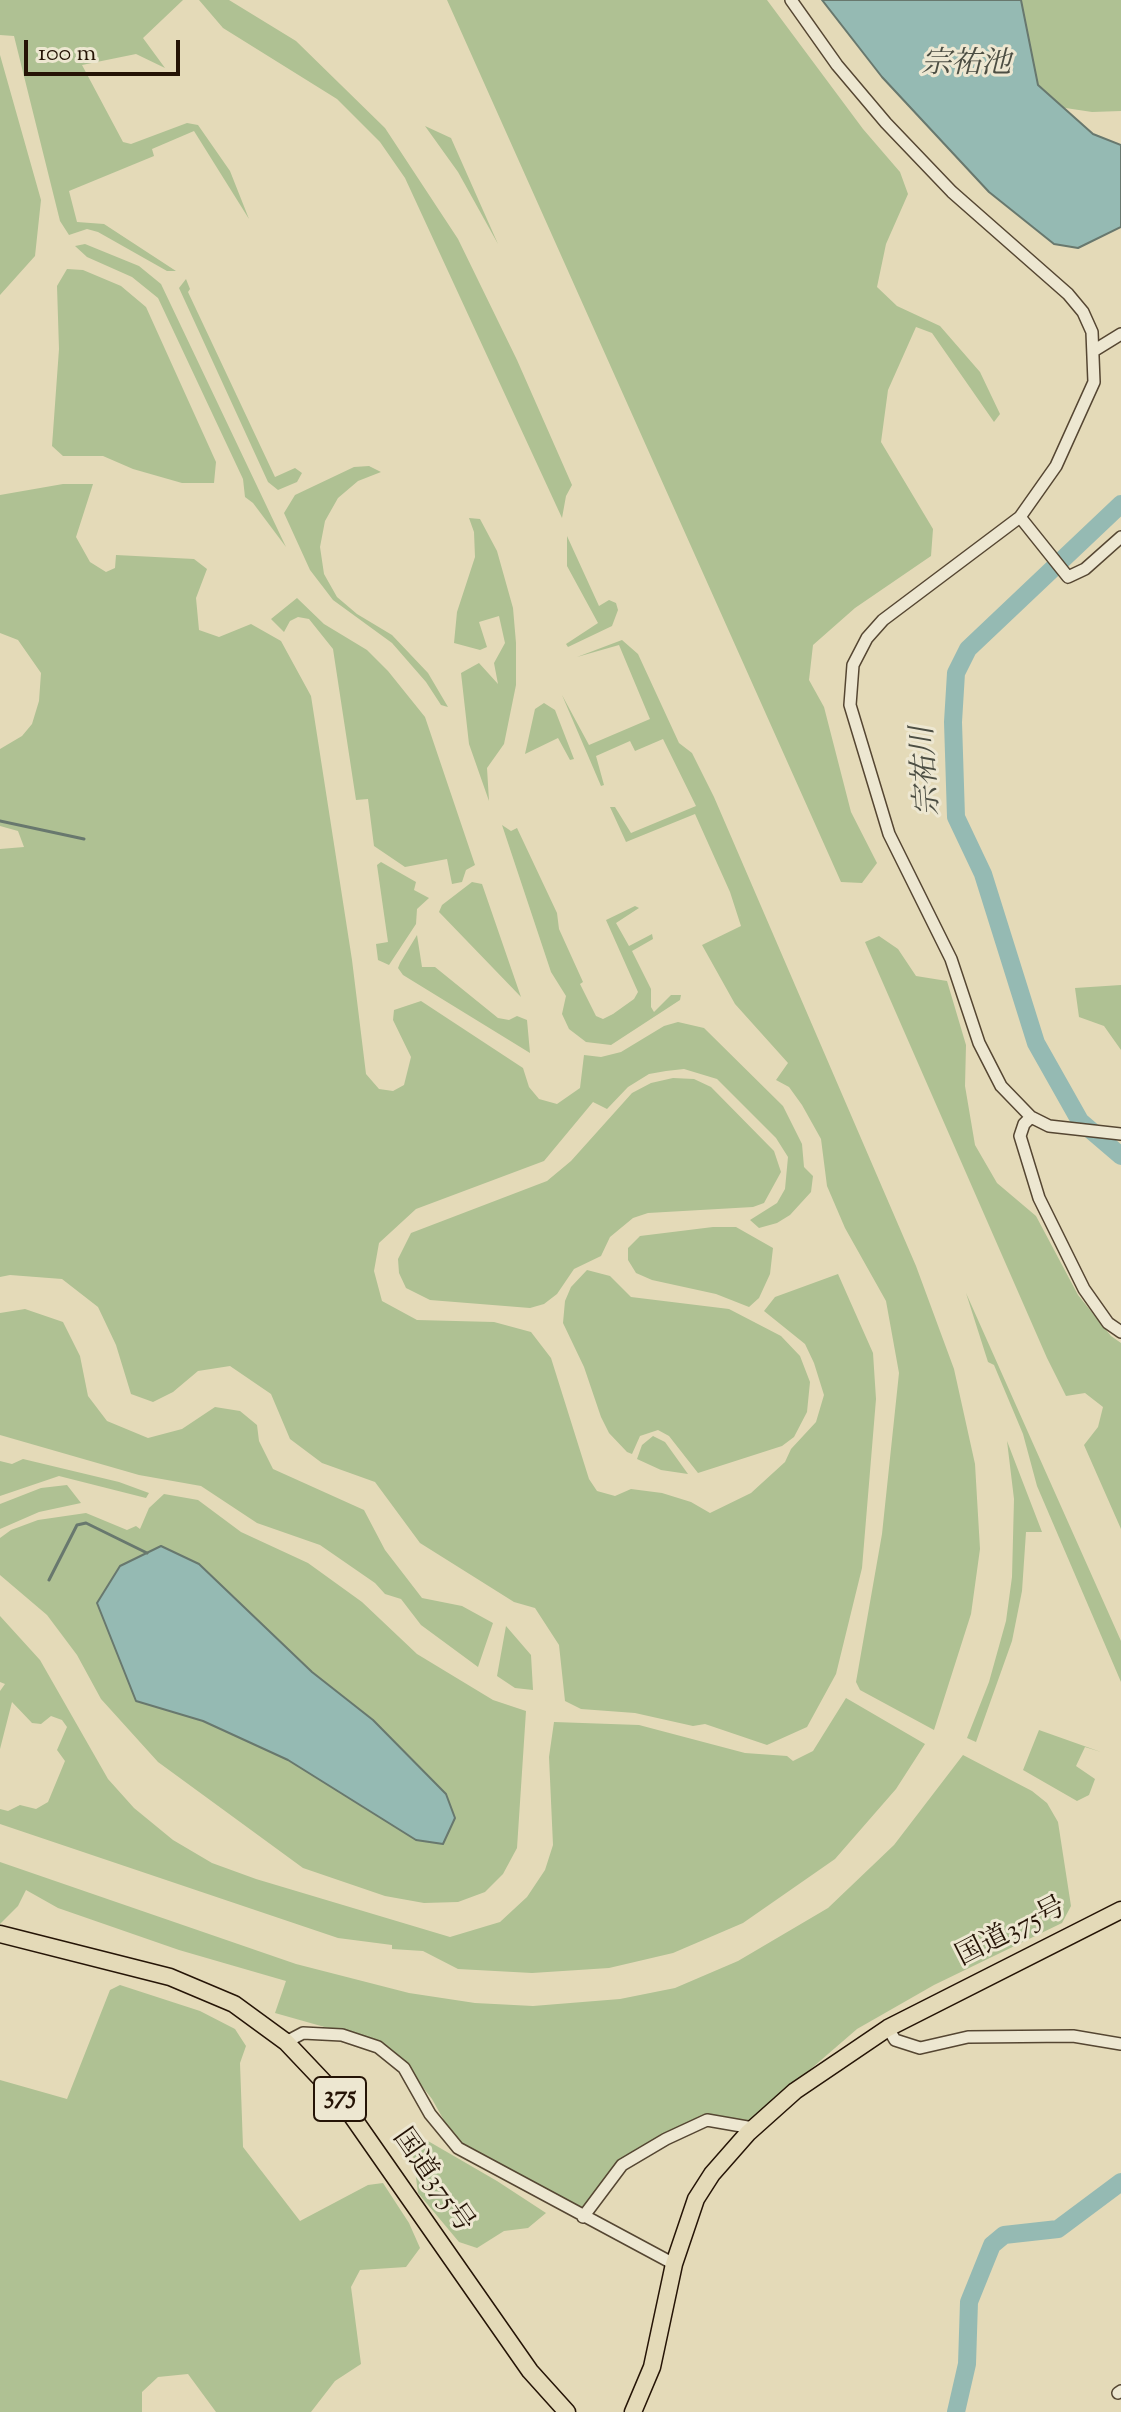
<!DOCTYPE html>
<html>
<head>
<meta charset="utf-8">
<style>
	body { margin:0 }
	#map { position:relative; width:1121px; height:2412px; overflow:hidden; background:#e4dab8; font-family:"Sorts Mill Goudy",serif }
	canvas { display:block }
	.scale { position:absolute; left:24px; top:40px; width:156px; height:36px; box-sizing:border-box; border:4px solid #251406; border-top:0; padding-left:10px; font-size:24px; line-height:28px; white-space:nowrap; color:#251406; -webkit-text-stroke:6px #ede7d1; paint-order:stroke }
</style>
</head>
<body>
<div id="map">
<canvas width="1121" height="2412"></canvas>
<div class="scale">100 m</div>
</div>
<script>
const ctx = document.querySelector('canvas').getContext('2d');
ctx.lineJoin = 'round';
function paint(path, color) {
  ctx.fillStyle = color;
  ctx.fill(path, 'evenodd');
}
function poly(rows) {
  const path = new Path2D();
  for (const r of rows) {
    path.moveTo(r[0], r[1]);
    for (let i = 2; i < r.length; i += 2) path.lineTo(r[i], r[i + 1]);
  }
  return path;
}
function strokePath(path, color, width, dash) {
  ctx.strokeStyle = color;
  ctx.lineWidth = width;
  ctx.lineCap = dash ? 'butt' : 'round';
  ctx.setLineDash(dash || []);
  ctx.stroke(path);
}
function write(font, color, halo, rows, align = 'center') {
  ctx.font = font + ' "Sorts Mill Goudy","Noto Serif JP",serif';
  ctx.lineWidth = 6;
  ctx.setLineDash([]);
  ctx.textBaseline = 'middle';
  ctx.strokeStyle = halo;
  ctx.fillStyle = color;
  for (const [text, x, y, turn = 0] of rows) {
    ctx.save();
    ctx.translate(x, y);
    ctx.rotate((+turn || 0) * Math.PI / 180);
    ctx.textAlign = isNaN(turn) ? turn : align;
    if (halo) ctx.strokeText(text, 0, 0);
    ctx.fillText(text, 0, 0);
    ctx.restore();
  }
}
paint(poly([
	[0,0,183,0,143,38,165,68,136,54,82,65,123,142,131,144,187,123,198,125,230,171,249,219,194,131,152,149,154,156,69,191,77,222,104,224,176,271,167,271,98,232,87,229,69,235,60,221,14,36,0,35],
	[199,0,229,0,296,41,385,128,458,239,517,360,572,485,566,496,562,518,405,178,380,142,337,99,223,28],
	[447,0,767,0,863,129,900,172,908,194,886,244,877,287,897,306,940,326,980,372,1000,414,994,422,932,333,916,327,888,390,881,442,933,529,931,556,855,608,813,645,809,680,824,707,851,812,877,863,862,883,841,882],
	[1021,0,1121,0,1121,111,1092,112,1059,107,1038,85],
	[0,55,41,200,35,256,0,295],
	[425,126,451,138,498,244,458,172],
	[85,244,139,266,161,284,286,547,253,503,245,497,243,479,158,298,132,277,87,257,75,246],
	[67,269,83,270,121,286,146,307,216,462,214,483,182,483,133,469,103,456,63,456,52,446,59,349,57,286],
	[186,279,190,289,188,292,275,477,295,468,302,473,297,482,278,490,268,482,179,288],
	[369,466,381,472,358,481,338,498,325,521,320,547,324,574,337,597,357,614,392,635,428,673,448,707,441,705,426,682,392,643,333,600,310,570,284,513,295,495,354,467],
	[63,484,93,484,76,537,90,562,106,572,115,568,116,555,194,559,207,569,196,598,199,630,219,637,251,624,281,641,311,696,352,960,366,1074,379,1089,393,1091,404,1085,411,1057,393,1020,394,1010,421,1001,523,1068,529,1087,539,1099,557,1104,580,1088,584,1055,601,1057,621,1052,664,1026,678,1022,704,1028,783,1106,802,1144,804,1167,813,1176,811,1192,790,1215,777,1223,759,1228,750,1220,777,1203,785,1189,788,1157,776,1138,717,1079,684,1069,666,1071,649,1074,628,1087,607,1109,593,1102,544,1161,416,1209,379,1243,374,1271,382,1301,417,1320,494,1322,531,1332,551,1358,589,1479,597,1491,615,1496,631,1489,662,1493,691,1502,710,1513,751,1493,785,1462,791,1449,816,1422,824,1395,814,1363,805,1344,764,1311,775,1297,838,1274,873,1353,876,1399,862,1568,836,1674,807,1727,767,1745,705,1724,693,1726,635,1713,581,1709,565,1701,559,1645,535,1608,514,1602,420,1543,375,1482,322,1463,290,1439,271,1394,230,1366,198,1371,173,1392,153,1402,131,1394,116,1345,98,1307,62,1279,10,1275,0,1277,0,849,24,847,18,831,0,826,0,749,22,736,32,724,39,701,41,673,18,640,0,633,0,495],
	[469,518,480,519,497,551,513,608,516,643,516,685,504,744,487,768,489,801,469,744,461,673,479,663,498,684,494,663,505,643,499,616,479,622,487,647,480,650,454,643,457,612,475,557,474,532],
	[567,536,599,606,609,600,616,603,618,610,612,626,568,647,566,644,598,623,567,566],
	[297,598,324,624,367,650,388,671,425,717,475,865,466,870,462,882,452,884,447,859,405,867,374,846,368,799,356,800,333,649,309,619,298,617,290,621,284,632,271,619],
	[622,640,638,654,679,743,692,753,714,797,916,1266,954,1369,975,1464,980,1549,971,1614,934,1730,860,1690,856,1682,882,1534,899,1373,886,1301,845,1228,827,1186,821,1139,802,1105,789,1087,776,1080,788,1063,735,1004,702,945,741,926,730,892,695,814,626,842,610,807,615,807,631,833,696,806,663,739,635,751,630,741,596,756,604,785,601,786,562,695,589,745,650,719,619,645,577,657],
	[544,703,555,710,574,759,570,760,558,738,525,754,535,709],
	[502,825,511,831,517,828,557,913,559,929,583,982,580,984,596,1016,603,1019,613,1014,634,999,638,992,606,920,635,906,639,908,616,923,629,946,652,934,653,939,632,951,651,989,651,1007,654,1012,671,995,681,995,680,1000,611,1045,586,1042,569,1029,562,1014,566,996,551,972],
	[381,862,416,882,414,890,429,898,417,909,416,924,389,965,378,960,376,944,388,942,377,865],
	[472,882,482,884,521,997,439,912,442,905],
	[417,935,422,967,435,967,498,1018,509,1020,517,1016,527,1020,530,1053,403,975,398,968,400,963],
	[879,936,898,949,916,976,947,981,966,1045,965,1086,975,1145,997,1183,1036,1216,1078,1295,1111,1336,1121,1343,1121,1529,1084,1445,1098,1427,1103,1407,1085,1393,1066,1396,1047,1358,865,942],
	[1121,985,1121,1050,1104,1026,1079,1017,1075,988],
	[673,1078,694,1079,711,1087,774,1151,781,1172,764,1203,753,1207,648,1213,633,1218,610,1237,601,1256,574,1269,557,1294,544,1304,530,1308,430,1300,406,1288,399,1273,398,1259,411,1233,547,1181,571,1161,632,1093,651,1083],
	[713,1227,736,1227,773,1248,770,1274,759,1298,749,1307,716,1294,652,1280,636,1273,628,1260,628,1248,640,1236],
	[587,1270,610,1276,631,1297,729,1309,781,1336,800,1356,810,1382,807,1412,794,1437,782,1446,698,1473,669,1436,658,1430,640,1436,632,1454,627,1452,609,1433,601,1417,584,1367,563,1323,565,1301,571,1287],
	[966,1293,1121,1641,1121,1682,1037,1486,1023,1434,994,1365,988,1362],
	[25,1309,63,1322,80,1356,88,1396,107,1421,148,1438,182,1429,215,1407,240,1411,257,1425,259,1441,273,1469,364,1510,385,1550,422,1598,462,1606,493,1623,478,1667,421,1625,401,1599,385,1594,375,1583,320,1545,257,1523,201,1486,139,1475,0,1435,0,1313],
	[653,1436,665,1442,688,1474,661,1470,637,1459,642,1445],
	[1007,1441,1042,1532,1026,1532,1022,1591,1012,1641,976,1742,967,1738,989,1682,1006,1621,1012,1577,1014,1499],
	[23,1459,119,1482,149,1493,146,1498,59,1476,0,1496,0,1461,12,1464],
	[67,1485,81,1503,39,1512,0,1529,0,1504,41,1488],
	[164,1494,198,1500,241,1532,308,1563,362,1602,417,1654,493,1700,526,1711,517,1848,503,1874,485,1892,458,1902,424,1903,385,1896,303,1868,158,1762,101,1699,77,1655,47,1615,0,1575,0,1538,11,1530,38,1520,86,1513,127,1530,136,1526,140,1529,149,1508],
	[161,1546,199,1564,312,1672,373,1720,446,1794,416,1840,288,1760,203,1721,136,1701,120,1566],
	[0,1616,40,1660,108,1779,134,1808,173,1840,212,1863,256,1879,450,1937,500,1922,527,1897,545,1870,553,1845,549,1757,554,1722,639,1725,745,1753,787,1756,793,1761,813,1751,846,1698,925,1744,896,1789,835,1859,743,1923,673,1953,609,1968,532,1973,458,1969,423,1951,392,1949,392,1945,338,1938,0,1824,0,1809,8,1811,20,1805,36,1809,48,1802,65,1761,57,1750,67,1727,62,1720,51,1716,41,1724,32,1723,12,1702,0,1749,0,1691,5,1684,0,1682],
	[506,1626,531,1655,533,1690,515,1688,497,1676],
	[1039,1730,1101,1752,1085,1747,1076,1766,1095,1779,1089,1795,1077,1801,1023,1770],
	[963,1755,1032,1791,1047,1803,1058,1822,1071,1906,1062,1923,934,1985,857,2029,747,2124,698,2118,604,2184,581,2208,456,2142,432,2099,398,2056,367,2039,275,2013,286,1981,179,1950,58,1908,26,1890,18,1906,0,1924,0,1862,296,1964,409,1993,475,2003,533,2006,620,1999,675,1988,738,1961,828,1908,894,1845],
	[120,1985,200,2011,235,2029,246,2046,240,2063,243,2147,300,2221,368,2185,383,2183,409,2223,420,2248,406,2267,360,2270,351,2287,361,2364,335,2381,311,2412,216,2412,188,2374,158,2377,142,2392,142,2412,0,2412,0,2080,67,2099,110,1990],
	[428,2141,497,2181,546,2213,528,2228,504,2231,477,2248,459,2242,418,2193,413,2155]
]), '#afc193');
const water = poly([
	[822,0,1021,0,1038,85,1093,134,1121,145,1121,227,1078,248,1054,244,989,192,882,77,822,0],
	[161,1546,199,1564,312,1672,373,1720,446,1794,455,1818,443,1844,416,1840,288,1760,203,1721,136,1701,97,1603,120,1566,161,1546]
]);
paint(water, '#95bab3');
strokePath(water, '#68786e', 2);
strokePath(poly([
	[0,821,84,839],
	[49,1580,77,1525,86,1523,147,1553]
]), '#68786e', 3);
strokePath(poly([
	[1121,504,968,649,956,673,953,722,956,817,983,874,1036,1043,1080,1121,1121,1156],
	[956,2412,967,2364,969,2302,992,2245,1004,2235,1058,2229,1121,2182]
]), '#95bab3', 18);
const minor = poly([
	[791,0,837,65,886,123,952,192,1068,294,1083,312,1092,332,1094,382,1056,466,1020,517,883,620,867,638,853,665,850,705,889,834,951,959,979,1043,1001,1086,1031,1117,1049,1126,1121,1134],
	[1095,350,1121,334],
	[1020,517,1068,577,1085,569,1121,537],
	[1031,1117,1024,1124,1020,1136,1039,1198,1084,1289,1108,1323,1121,1332],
	[888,2028,895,2040,920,2048,968,2037,1073,2036,1121,2044],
	[286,2042,303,2033,342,2035,378,2047,404,2068,430,2114,458,2148,674,2264],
	[583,2217,622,2165,666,2139,707,2120,753,2128],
	[1118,2393,1121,2391]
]);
const highway = poly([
	[0,1934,170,1977,234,2004,286,2042,340,2099,530,2371,567,2412],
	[633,2412,652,2367,674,2264,696,2199,712,2174,748,2133,795,2091,888,2028,1121,1910]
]);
strokePath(minor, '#554632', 14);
strokePath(highway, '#251406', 19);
strokePath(minor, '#ede7d1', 11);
strokePath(highway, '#e4dab8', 16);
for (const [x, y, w] of [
	[340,2099,52]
]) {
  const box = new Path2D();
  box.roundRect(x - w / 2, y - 22, w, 44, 6);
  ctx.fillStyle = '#ede7d1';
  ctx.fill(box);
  strokePath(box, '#251406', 2);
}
write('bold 26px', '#251406', null, [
	["375",340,2099]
]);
write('28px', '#251406', '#ede7d1', [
	["国道375号",1012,1934,-27],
	["国道375号",431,2182,55]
]);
write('italic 30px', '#4c4e43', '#ede7d1', [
	["宗祐池",966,67],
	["宗祐川",929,771,-94]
]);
</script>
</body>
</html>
